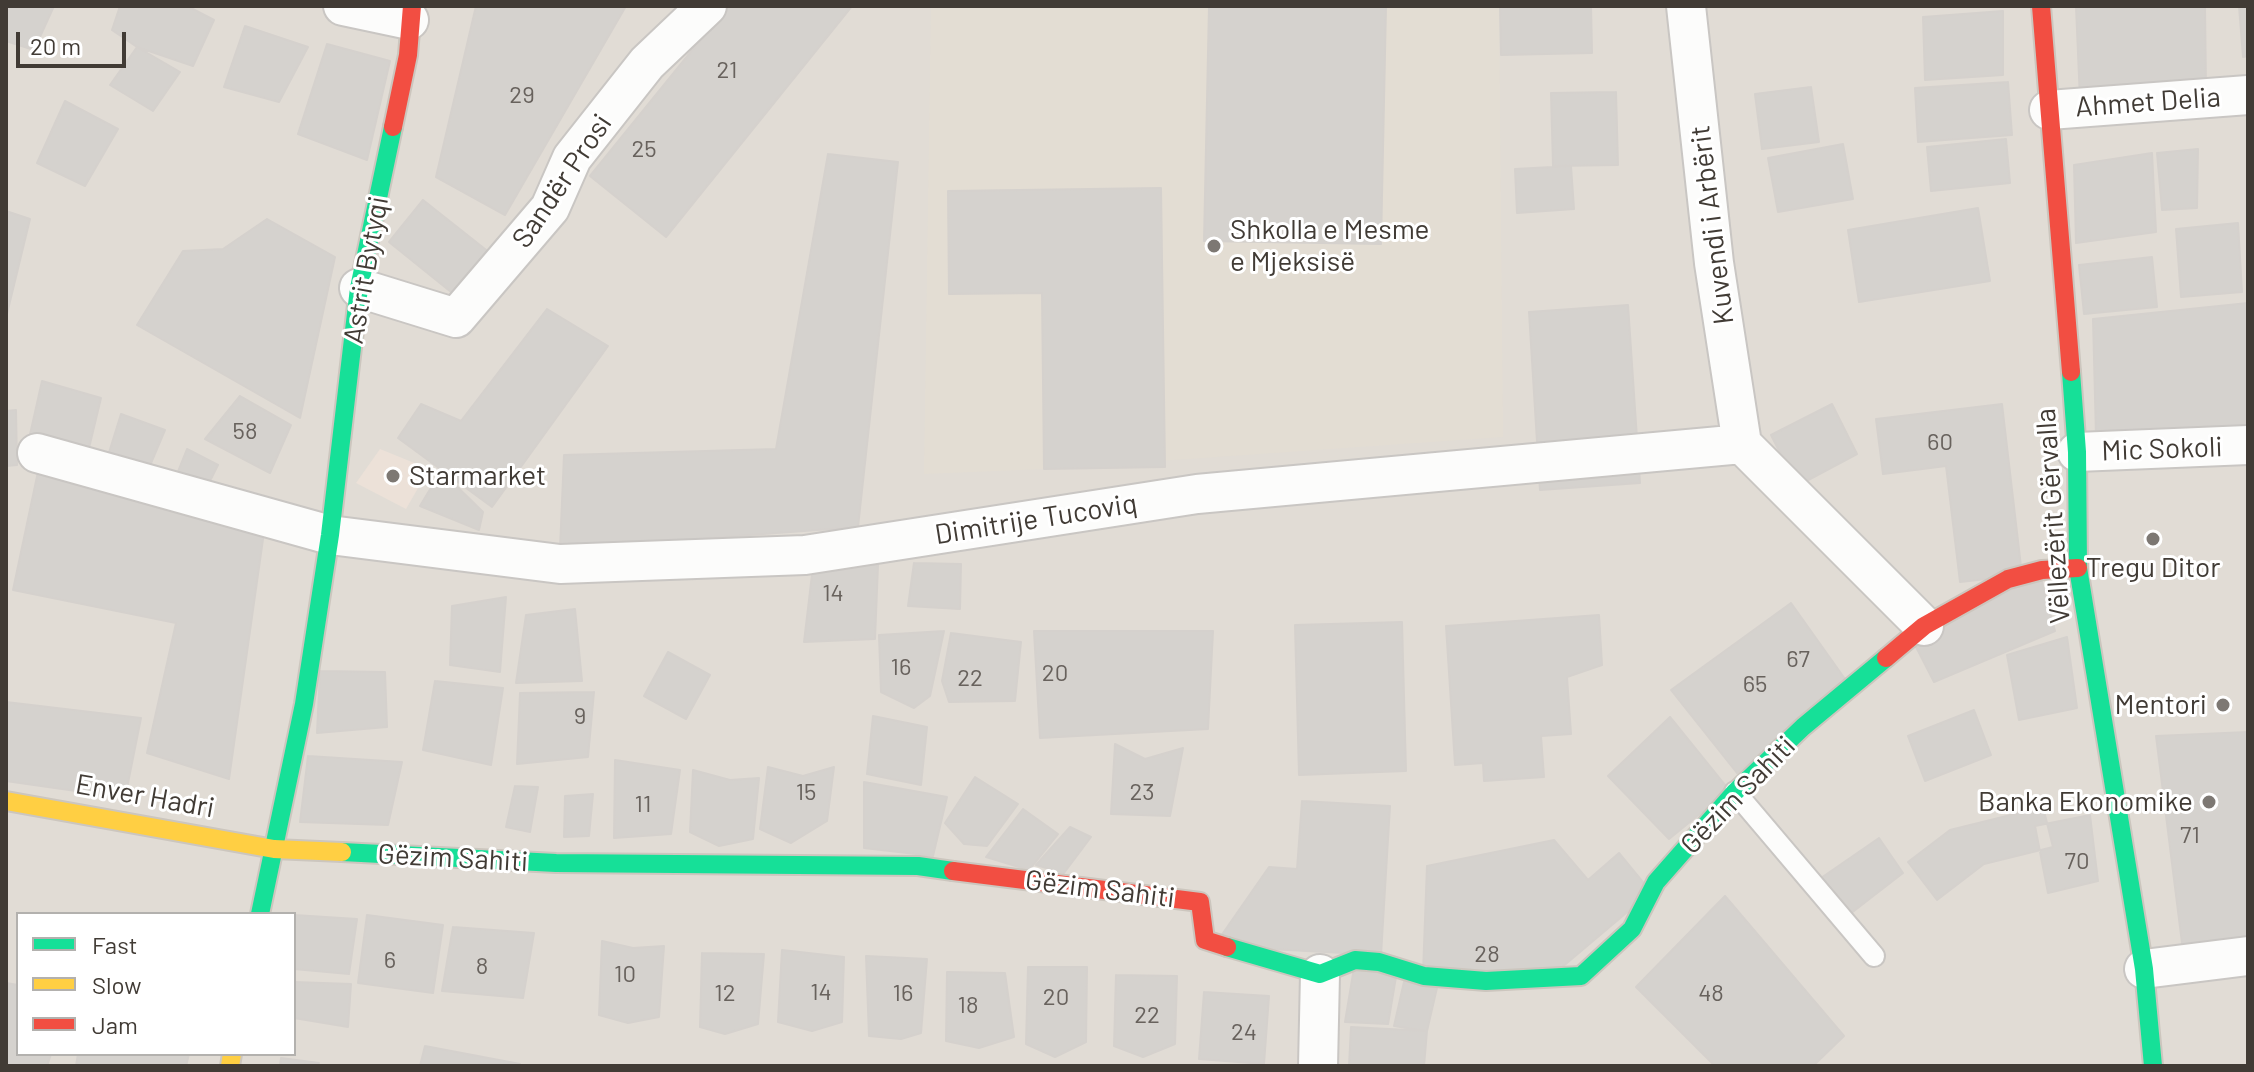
<!DOCTYPE html>
<html>
<head>
<meta charset="utf-8">
<style>
	body { margin:0 }
	#map { position:relative; width:2254px; height:1072px; overflow:hidden; background:#edeae7; font-family:Barlow,sans-serif }
	canvas { display:block }
	.frame { position:absolute; inset:0; border:8px solid #413b35; pointer-events:none }
	.legend { position:absolute; left:16px; top:912px; width:280px; height:144px; box-sizing:border-box; background:#fff; border:2px solid #b3b1ae; margin:0; padding:10px 14px; list-style:none; font-size:24px; color:#413b35 }
	.legend li { display:flex; align-items:center; gap:16px; height:40px }
	.legend b { width:40px; border:2px solid #b3b1ae }
	.scale { position:absolute; left:16px; top:32px; width:110px; height:36px; box-sizing:border-box; border:4px solid #413b35; border-top:0; padding-left:10px; font-size:24px; line-height:28px; white-space:nowrap; color:#413b35; -webkit-text-stroke:6px #fff; paint-order:stroke }
</style>
</head>
<body>
<div id="map">
<canvas width="2254" height="1072"></canvas>
<div class="frame"></div>
<ul class="legend">
<li><b style="height:10px;background:#16e098"></b>Fast</li>
<li><b style="height:10px;background:#ffcf43"></b>Slow</li>
<li><b style="height:10px;background:#f24e42"></b>Jam</li>
</ul>
<div class="scale">20 m</div>
</div>
<script>
const ctx = document.querySelector('canvas').getContext('2d');
ctx.lineJoin = 'round';
function paint(path, color) {
  ctx.fillStyle = color;
  ctx.fill(path, 'evenodd');
}
function poly(rows) {
  const path = new Path2D();
  for (const r of rows) {
    path.moveTo(r[0], r[1]);
    for (let i = 2; i < r.length; i += 2) path.lineTo(r[i], r[i + 1]);
  }
  return path;
}
function strokePath(path, color, width, dash) {
  ctx.strokeStyle = color;
  ctx.lineWidth = width;
  ctx.lineCap = dash ? 'butt' : 'round';
  ctx.setLineDash(dash || []);
  ctx.stroke(path);
}
function write(font, color, halo, rows, align = 'center') {
  ctx.font = font + ' Barlow,sans-serif';
  ctx.lineWidth = 6;
  ctx.setLineDash([]);
  ctx.textBaseline = 'middle';
  ctx.strokeStyle = halo;
  ctx.fillStyle = color;
  for (const [text, x, y, turn = 0] of rows) {
    ctx.save();
    ctx.translate(x, y);
    ctx.rotate((+turn || 0) * Math.PI / 180);
    ctx.textAlign = isNaN(turn) ? turn : align;
    if (halo) ctx.strokeText(text, 0, 0);
    ctx.fillText(text, 0, 0);
    ctx.restore();
  }
}
paint(poly([
	[6,6,2248,6,2248,1066,6,1066],
	[18,914,294,914,294,1054,18,1054]
]), '#e1dcd5');
paint(poly([
	[380,449,429,469,406,509,356,483]
]), '#ece1d8');
paint(poly([
	[931,6,1499,6,1503,437,1044,469,924,474]
]), '#e3ddd3');
const building = poly([
	[6,6,54,6,34,50,6,41,6,6],
	[120,6,187,6,214,20,193,66,137,47,112,30,120,6],
	[476,6,626,6,505,215,436,177,476,6],
	[728,6,852,6,666,237,590,176,728,6],
	[1209,6,1386,6,1381,244,1204,241,1209,6],
	[1500,6,1591,6,1592,53,1501,55,1500,6],
	[2076,6,2205,6,2206,90,2080,100,2076,6],
	[2239,6,2248,6,2248,56,2243,57,2239,6],
	[2003,11,2003,75,1925,80,1923,17,2003,11],
	[245,26,308,47,279,102,224,87,245,26],
	[327,44,390,61,367,160,298,134,327,44],
	[137,47,180,72,153,111,110,85,137,47],
	[2008,82,2012,135,1918,142,1915,88,2008,82],
	[1811,87,1819,142,1762,149,1755,94,1811,87],
	[1616,92,1618,165,1553,166,1551,93,1616,92],
	[65,101,118,129,85,186,37,163,65,101],
	[2006,139,2010,183,1931,191,1927,147,2006,139],
	[1843,144,1853,199,1778,212,1768,158,1843,144],
	[2198,149,2197,208,2162,210,2157,153,2198,149],
	[2152,153,2156,232,2076,243,2074,165,2152,153],
	[828,154,898,162,858,527,560,549,564,455,776,449,828,154],
	[1571,166,1574,209,1517,213,1515,169,1571,166],
	[1161,188,1165,467,1044,469,1042,293,949,294,948,191,1161,188],
	[423,200,490,253,456,296,389,242,423,200],
	[1978,208,1990,281,1859,302,1848,230,1978,208],
	[6,211,30,219,6,318,6,211],
	[267,219,335,257,300,418,137,325,183,251,223,249,267,219],
	[2238,223,2242,292,2181,297,2176,229,2238,223],
	[2152,257,2157,307,2084,314,2079,265,2152,257],
	[2248,303,2248,428,2096,436,2093,319,2248,303],
	[1628,305,1640,483,1540,490,1529,312,1628,305],
	[547,309,608,346,492,507,398,438,421,404,461,421,547,309],
	[42,381,101,398,89,448,29,439,42,381],
	[240,396,291,425,270,473,205,439,240,396],
	[1832,404,1857,454,1797,486,1771,435,1832,404],
	[2002,404,2022,575,1960,582,1946,466,1883,474,1876,419,2002,404],
	[16,410,17,465,6,466,6,411,16,410],
	[121,414,165,430,146,475,107,459,121,414],
	[187,449,218,465,205,491,175,479,187,449],
	[39,467,264,532,229,779,147,753,176,623,13,590,39,467],
	[441,471,483,512,479,530,420,506,441,471],
	[914,563,961,564,960,609,908,606,914,563],
	[878,565,875,639,804,642,813,566,878,565],
	[2040,575,2055,631,1934,682,1913,641,2040,575],
	[506,597,500,672,450,665,452,606,506,597],
	[1791,603,1845,679,1737,773,1671,690,1791,603],
	[575,609,582,681,516,683,526,615,575,609],
	[1599,615,1602,665,1567,677,1571,734,1541,736,1544,777,1484,781,1483,763,1455,765,1446,626,1599,615],
	[1402,622,1406,771,1299,775,1295,625,1402,622],
	[944,631,930,696,914,708,881,692,879,635,944,631],
	[1034,631,1213,631,1208,729,1040,738,1034,631],
	[951,633,1021,642,1015,701,949,702,942,681,951,633],
	[2067,637,2077,708,2019,720,2007,655,2067,637],
	[668,652,710,675,686,719,644,696,668,652],
	[320,671,385,672,387,727,317,733,320,671],
	[435,681,503,688,491,765,423,750,435,681],
	[594,692,588,757,517,764,520,693,594,692],
	[6,702,141,718,125,798,6,781,6,702],
	[1974,710,1991,755,1925,781,1908,736,1974,710],
	[873,716,927,727,921,785,867,774,873,716],
	[1670,717,1729,790,1669,839,1608,776,1670,717],
	[2248,732,2248,950,2184,959,2156,736,2248,732],
	[1115,744,1145,759,1183,748,1170,816,1111,814,1115,744],
	[308,756,402,762,388,825,300,822,308,756],
	[615,760,680,770,671,834,614,838,615,760],
	[768,767,803,776,834,767,827,821,791,843,760,829,768,767],
	[693,770,730,780,759,778,753,839,719,846,690,832,693,770],
	[975,777,1018,804,987,846,964,844,945,823,975,777],
	[864,782,947,797,933,856,864,848,864,782],
	[515,786,538,787,530,832,506,827,515,786],
	[593,794,589,836,564,837,565,796,593,794],
	[1302,801,1390,806,1381,955,1214,946,1269,867,1297,869,1302,801],
	[2043,807,2053,847,1984,864,1937,900,1908,862,1950,830,2043,807],
	[1023,809,1058,834,1029,870,986,857,1023,809],
	[2090,815,2098,881,2048,893,2035,826,2090,815],
	[1070,827,1091,837,1064,873,1036,865,1070,827],
	[1879,838,1903,873,1850,914,1821,878,1879,838],
	[1554,840,1588,880,1619,853,1651,892,1548,979,1423,973,1427,866,1554,840],
	[1725,896,1844,1036,1813,1066,1715,1066,1636,987,1725,896],
	[294,915,357,919,349,974,294,969,294,915],
	[367,915,443,925,433,993,358,983,367,915],
	[453,927,534,933,523,998,442,991,453,927],
	[602,941,633,948,664,946,659,1017,628,1023,599,1015,602,941],
	[782,950,844,957,842,1022,812,1031,778,1022,782,950],
	[702,953,764,954,758,1024,725,1034,700,1027,702,953],
	[866,956,927,959,921,1033,901,1039,869,1036,866,956],
	[1355,962,1397,971,1388,1024,1345,1022,1355,962],
	[1028,967,1087,967,1086,1042,1055,1057,1026,1044,1028,967],
	[947,972,1005,973,1014,1037,979,1048,946,1041,947,972],
	[1406,973,1439,979,1427,1031,1394,1026,1406,973],
	[1116,975,1177,976,1175,1044,1143,1057,1114,1046,1116,975],
	[294,982,351,984,348,1027,294,1018,294,982],
	[6,983,18,985,18,1054,51,1054,47,1066,6,1066,6,983],
	[1204,992,1269,996,1264,1064,1199,1059,1204,992],
	[1351,1027,1427,1031,1424,1066,1349,1066,1351,1027],
	[425,1046,520,1064,420,1066,425,1046],
	[78,1054,189,1054,186,1066,76,1066,78,1054],
	[281,1058,319,1063,280,1066,281,1058]
]);
paint(building, '#d5d2ce');
strokePath(building, '#d5d1cd', 2);
const lane = poly([
	[1735,792,1874,956]
]);
const street = poly([
	[343,6,409,20],
	[1686,6,1714,263,1742,444],
	[2049,110,2248,95],
	[359,288,456,318,550,208,572,158,647,63,707,6],
	[1742,444,1924,626],
	[2077,452,2248,445],
	[37,453,330,535,560,564,805,555,1197,494,1742,444],
	[2144,969,2248,956],
	[1318,1066,1320,974]
]);
const fast = poly([
	[2071,372,2077,452,2078,568,2144,969,2153,1066],
	[342,852,556,863,918,866,953,871],
	[260,914,304,704,330,535,359,288,393,127],
	[1227,947,1320,974,1355,960,1379,962,1424,976,1486,981,1581,976,1632,929,1656,882,1735,792,1803,727,1886,658]
]);
const slow = poly([
	[6,801,274,849,342,852],
	[230,1066,232,1054]
]);
const jam = poly([
	[2041,6,2071,372],
	[393,127,408,55,412,6],
	[1886,658,1924,626,2008,579,2042,570,2078,568],
	[953,871,1200,902,1205,940,1227,947]
]);
strokePath(lane, '#c9c6c3', 24);
strokePath(street, '#c9c6c3', 42);
strokePath(fast, '#ccc6be', 22);
strokePath(slow, '#ccc6be', 22);
strokePath(jam, '#ccc6be', 22);
strokePath(lane, '#fcfcfb', 20);
strokePath(street, '#fcfcfb', 38);
strokePath(fast, '#16e098', 18);
strokePath(slow, '#ffcf43', 18);
strokePath(jam, '#f24e42', 18);
for (const [x, y, r, color] of [
	[1214,246,8,"#7d7873"],
	[393,476,8,"#7d7873"],
	[2153,539,8,"#7d7873"],
	[2223,705,8,"#7d7873"],
	[2209,802,8,"#7d7873"]
]) {
  const dot = new Path2D();
  dot.arc(x, y, r, 0, 2 * Math.PI);
  ctx.fillStyle = color;
  ctx.fill(dot);
  strokePath(dot, '#fff', 3);
}
write('24px', '#68625d', null, [
	["21",727,70],
	["29",522,95],
	["25",644,149],
	["58",245,431],
	["60",1940,442],
	["14",833,593],
	["67",1798,659],
	["16",901,667],
	["20",1055,673],
	["22",970,678],
	["65",1755,684],
	["9",580,716],
	["15",806,792],
	["23",1142,792],
	["11",643,804],
	["71",2190,835],
	["70",2077,861],
	["28",1487,954],
	["6",390,960],
	["8",482,966],
	["10",625,974],
	["14",821,992],
	["12",725,993],
	["16",903,993],
	["48",1711,993],
	["20",1056,997],
	["18",968,1005],
	["22",1147,1015],
	["24",1244,1032]
]);
write('28px', '#413b35', '#fff', [
	["Ahmet Delia",2148,102,-4],
	["Sandër Prosi",562,181,-56],
	["Kuvendi i Arbërit",1712,225,-97],
	["Astrit Bytyqi",366,270,-80],
	["Mic Sokoli",2162,449,-2],
	["Vëllezërit Gërvalla",2053,516,-94],
	["Dimitrije Tucoviq",1036,519,-9],
	["Gëzim Sahiti",1738,795,-46],
	["Enver Hadri",145,796,10],
	["Gëzim Sahiti",453,858,3],
	["Gëzim Sahiti",1100,889,7]
]);
write('28px', '#413b35', '#fff', [
	["Shkolla e Mesme",1230,230],
	["e Mjeksisë",1230,262],
	["Starmarket",409,476],
	["Tregu Ditor",2153,568,"center"],
	["Mentori",2207,705,"right"],
	["Banka Ekonomike",2193,802,"right"]
], 'left');
</script>
</body>
</html>
